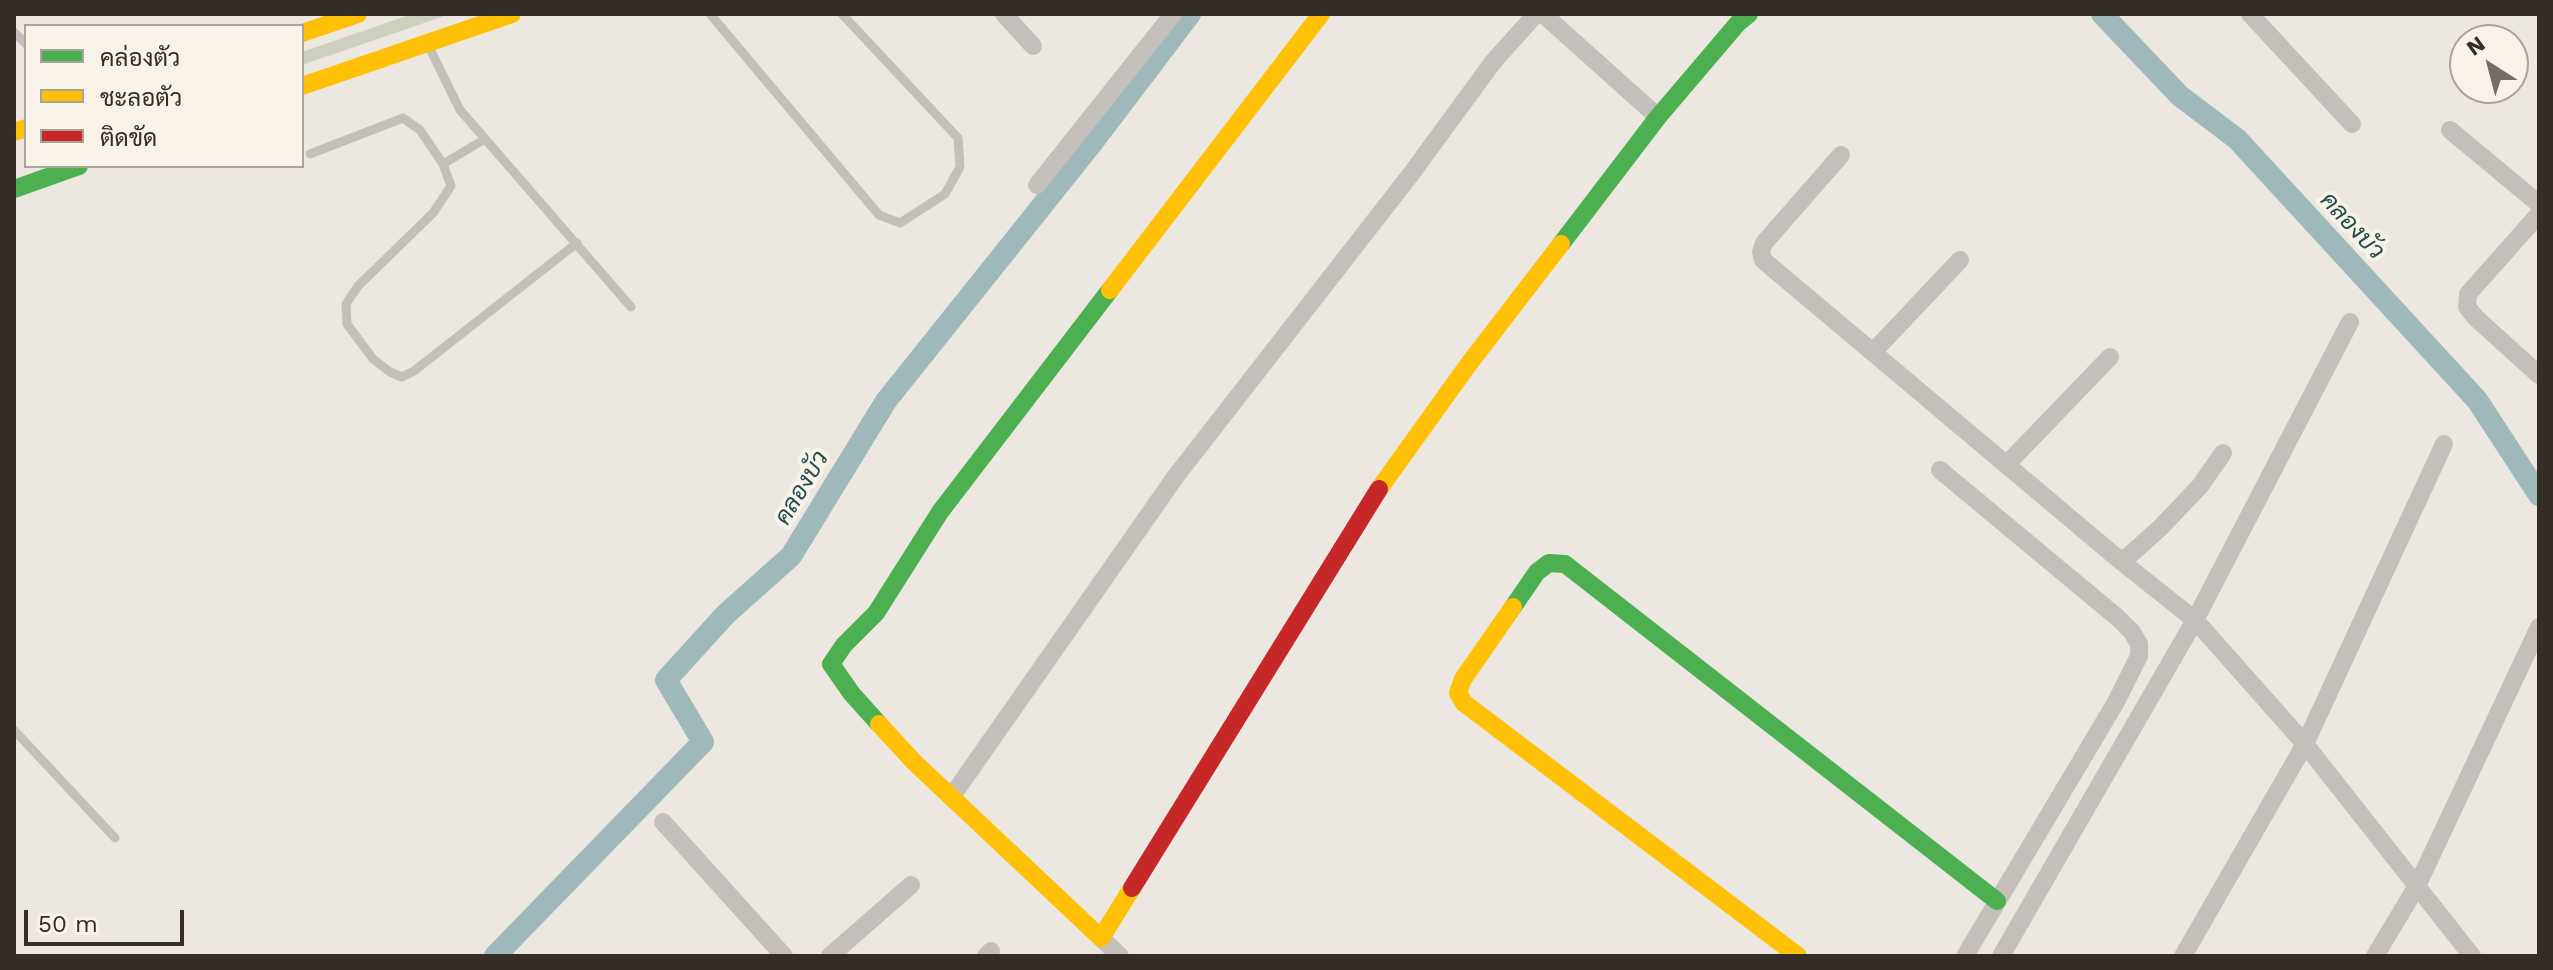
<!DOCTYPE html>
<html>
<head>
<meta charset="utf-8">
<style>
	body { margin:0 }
	#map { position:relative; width:2553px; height:970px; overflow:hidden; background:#ece7e0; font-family:"Work Sans",Sarabun,sans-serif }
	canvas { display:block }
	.frame { position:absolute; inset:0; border:16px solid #352d28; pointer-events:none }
	.legend { position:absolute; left:24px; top:24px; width:280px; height:144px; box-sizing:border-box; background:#f8f2e8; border:2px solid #aaa39b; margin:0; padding:10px 14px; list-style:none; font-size:24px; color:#352d28 }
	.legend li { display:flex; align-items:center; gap:16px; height:40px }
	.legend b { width:40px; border:2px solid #aaa39b }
	.north { position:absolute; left:2449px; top:24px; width:80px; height:80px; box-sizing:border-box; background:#f8f2e8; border:2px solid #aaa39b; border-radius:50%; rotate:324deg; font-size:22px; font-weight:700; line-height:32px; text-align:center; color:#352d28 }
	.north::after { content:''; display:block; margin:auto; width:28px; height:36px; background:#756e68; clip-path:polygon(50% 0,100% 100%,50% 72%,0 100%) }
	.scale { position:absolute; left:24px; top:910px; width:160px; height:36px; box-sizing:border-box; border:4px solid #352d28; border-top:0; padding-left:10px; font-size:24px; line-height:28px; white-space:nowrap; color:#352d28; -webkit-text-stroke:6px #f8f2e8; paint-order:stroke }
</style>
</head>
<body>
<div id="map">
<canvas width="2553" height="970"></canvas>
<div class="frame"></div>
<ul class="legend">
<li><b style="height:10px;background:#4caf50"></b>คล่องตัว</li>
<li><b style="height:10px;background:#ffc107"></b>ชะลอตัว</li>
<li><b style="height:10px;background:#c62828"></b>ติดขัด</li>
</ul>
<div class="north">N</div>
<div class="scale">50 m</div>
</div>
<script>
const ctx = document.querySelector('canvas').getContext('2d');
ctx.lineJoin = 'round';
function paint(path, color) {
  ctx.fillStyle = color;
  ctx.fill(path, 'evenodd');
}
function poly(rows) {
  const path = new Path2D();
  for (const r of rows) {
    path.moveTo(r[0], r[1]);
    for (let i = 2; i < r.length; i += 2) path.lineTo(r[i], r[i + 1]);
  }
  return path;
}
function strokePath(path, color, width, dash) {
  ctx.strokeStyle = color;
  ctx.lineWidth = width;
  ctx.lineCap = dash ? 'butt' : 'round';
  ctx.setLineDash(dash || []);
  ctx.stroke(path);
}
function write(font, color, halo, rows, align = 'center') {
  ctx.font = font + ' "Work Sans",Sarabun,sans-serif';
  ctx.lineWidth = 8;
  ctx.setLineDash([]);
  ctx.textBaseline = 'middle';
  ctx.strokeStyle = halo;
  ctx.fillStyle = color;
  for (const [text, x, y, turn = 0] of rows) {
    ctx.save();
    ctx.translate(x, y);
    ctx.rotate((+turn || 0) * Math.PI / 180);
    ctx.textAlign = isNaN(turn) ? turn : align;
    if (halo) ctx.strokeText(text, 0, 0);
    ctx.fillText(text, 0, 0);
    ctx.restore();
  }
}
paint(poly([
	[412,14,450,14,302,65,302,52]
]), '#ccd0bc');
strokePath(poly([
	[2102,14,2180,96,2237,139,2477,400,2539,495],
	[495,956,703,742,666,680,726,614,791,556,886,401,1089,147,1190,14]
]), '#9fb9ba', 22);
strokePath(poly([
	[710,14,879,215,900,223,945,194,960,167,958,138,842,14],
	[14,32,26,44],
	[428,45,460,110,631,307],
	[485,139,443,164,451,186,433,213,358,286,346,304,347,324,373,359,390,372,402,377,414,371,577,243],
	[310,154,403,118,420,130,443,164],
	[14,730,115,838]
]), '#c4bfba', 9);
strokePath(poly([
	[1004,14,1033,46],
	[1543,14,1658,117],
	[2250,14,2352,124],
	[2450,130,2539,204],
	[1841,155,1764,243,1761,252,1763,260,2122,562,2195,620,2305,744,2472,956],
	[1037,185,1173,14],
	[2539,214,2468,294,2467,307,2476,318,2539,375],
	[1873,352,1960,260],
	[2007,464,2110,357],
	[1940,470,2118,618,2132,632,2139,644,2139,656,2116,702,1965,956],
	[2122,562,2160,528,2200,486,2223,453],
	[952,796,1176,476,1411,174,1493,62,1536,14],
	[663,822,784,956],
	[1101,938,1120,956],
	[830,956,911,885],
	[986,956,991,951],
	[2001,956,2195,620,2350,322],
	[2183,956,2305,744,2444,444],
	[2375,956,2417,886,2539,627]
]), '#c4bfba', 18);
strokePath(poly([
	[14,189,79,166],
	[1561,244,1658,117,1738,23,1749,14],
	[1513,607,1537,572,1549,563,1565,564,1997,901],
	[879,724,852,694,831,664,844,645,876,613,940,512,1110,290]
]), '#4caf50', 18);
strokePath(poly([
	[302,33,358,14],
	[302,86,512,14],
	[14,132,26,128],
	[1110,290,1321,14],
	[1379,489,1468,365,1561,244],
	[1513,607,1463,679,1458,693,1464,703,1798,956],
	[879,724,914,762,1101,938,1132,888]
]), '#ffc107', 18);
strokePath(poly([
	[1132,888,1379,489]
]), '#c62828', 18);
write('italic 24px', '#224c52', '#f8f2e8', [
	["คลองบัว",2352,226,47],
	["คลองบัว",802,488,-59]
]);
</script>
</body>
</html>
